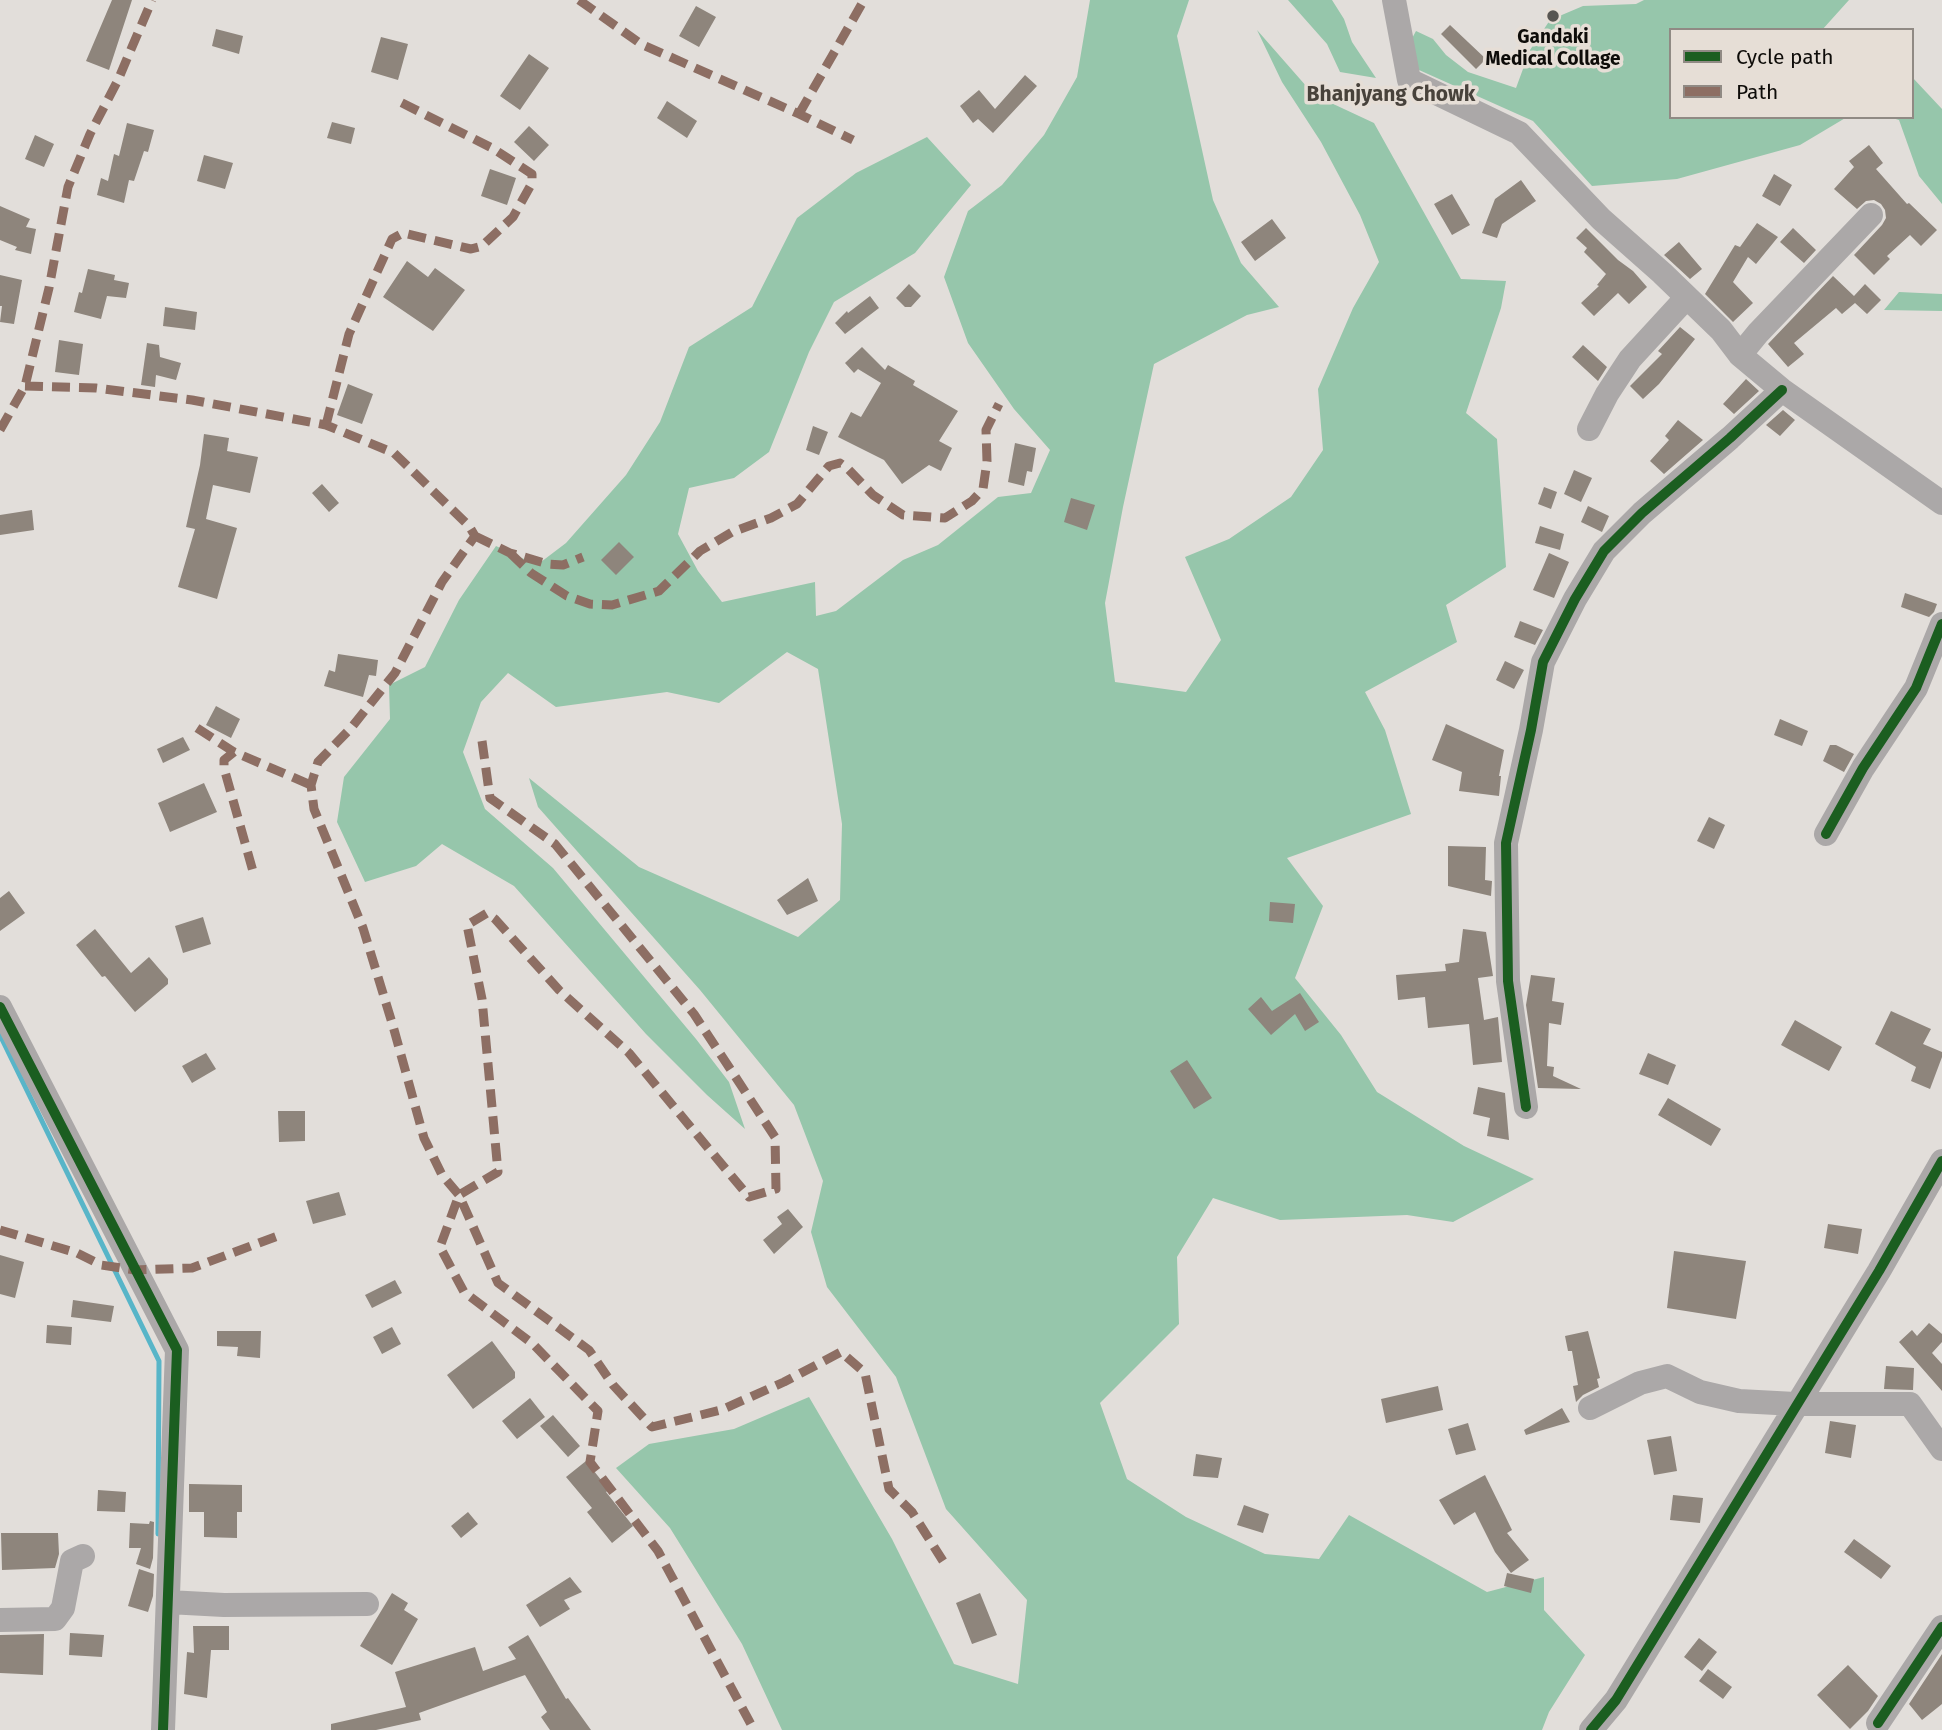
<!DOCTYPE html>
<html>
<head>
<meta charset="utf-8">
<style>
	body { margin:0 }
	#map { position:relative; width:1942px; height:1730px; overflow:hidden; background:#e2deda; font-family:"Fira Sans",sans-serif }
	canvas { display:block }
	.legend { position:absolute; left:1669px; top:28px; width:245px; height:91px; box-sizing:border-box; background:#e6ded6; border:2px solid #908a84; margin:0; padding:9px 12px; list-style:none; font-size:21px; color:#0e0c09 }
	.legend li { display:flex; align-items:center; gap:14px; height:35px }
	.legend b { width:35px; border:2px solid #908a84 }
</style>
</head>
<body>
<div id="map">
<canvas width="1942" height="1730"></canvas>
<ul class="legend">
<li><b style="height:9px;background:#1b5e20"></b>Cycle path</li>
<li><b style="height:9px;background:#8d6e63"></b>Path</li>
</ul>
</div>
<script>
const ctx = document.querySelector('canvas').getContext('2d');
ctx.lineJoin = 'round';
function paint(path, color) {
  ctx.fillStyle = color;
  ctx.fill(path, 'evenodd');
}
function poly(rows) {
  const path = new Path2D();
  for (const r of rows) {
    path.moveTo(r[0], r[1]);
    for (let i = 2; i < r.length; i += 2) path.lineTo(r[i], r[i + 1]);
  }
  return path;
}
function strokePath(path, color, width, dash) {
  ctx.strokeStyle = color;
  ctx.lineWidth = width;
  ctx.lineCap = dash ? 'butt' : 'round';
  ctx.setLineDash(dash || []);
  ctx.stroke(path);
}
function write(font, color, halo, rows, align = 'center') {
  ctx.font = font + ' "Fira Sans",sans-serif';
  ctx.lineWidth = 7;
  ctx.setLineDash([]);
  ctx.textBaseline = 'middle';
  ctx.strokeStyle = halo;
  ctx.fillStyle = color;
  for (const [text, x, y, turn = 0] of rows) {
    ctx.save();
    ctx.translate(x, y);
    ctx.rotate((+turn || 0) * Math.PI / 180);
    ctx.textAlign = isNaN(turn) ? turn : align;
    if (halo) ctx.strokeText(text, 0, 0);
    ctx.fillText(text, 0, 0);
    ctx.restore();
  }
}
paint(poly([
	[1090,0,1189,0,1177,36,1213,200,1241,263,1279,307,1247,315,1154,364,1123,507,1105,603,1115,682,1186,692,1221,640,1185,557,1229,539,1291,497,1323,450,1318,389,1353,308,1379,262,1360,215,1321,142,1282,82,1257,30,1314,95,1374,123,1461,279,1506,281,1501,308,1466,413,1497,439,1506,567,1446,605,1457,642,1365,692,1385,730,1411,814,1287,858,1323,906,1295,978,1341,1035,1377,1092,1464,1146,1534,1179,1453,1222,1407,1215,1280,1220,1213,1198,1177,1257,1179,1324,1100,1403,1127,1479,1186,1517,1265,1554,1319,1559,1349,1515,1487,1592,1544,1577,1544,1610,1585,1655,1549,1712,1542,1730,782,1730,742,1644,670,1528,616,1468,649,1444,734,1429,809,1397,892,1539,954,1664,1018,1684,1027,1600,946,1509,896,1377,827,1287,811,1232,823,1181,794,1105,700,990,538,807,529,778,639,867,798,937,840,900,842,824,818,669,787,652,719,703,667,692,556,707,508,673,481,702,463,752,485,809,553,868,696,1039,729,1082,745,1129,707,1095,646,1034,514,886,442,844,416,866,365,882,337,822,344,777,390,719,389,685,425,667,459,600,496,546,537,565,566,543,626,475,660,422,689,347,752,307,797,218,856,173,927,137,971,185,915,253,834,302,809,352,769,452,734,478,689,488,678,534,698,571,722,602,815,582,816,616,836,611,903,560,938,545,998,497,1031,493,1050,450,1014,409,968,343,944,277,968,211,1002,185,1044,135,1077,77],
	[1288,0,1332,0,1344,19,1352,42,1376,78,1340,72,1327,44],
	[1644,0,1849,0,1822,30,1671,30,1671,117,1847,117,1800,145,1677,179,1592,186,1533,121,1419,70,1409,44,1416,31,1433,39,1446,55,1468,72,1516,88,1530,50,1550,20,1583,6,1636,4],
	[1912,77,1942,109,1942,204,1919,176,1899,120,1889,117,1912,117],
	[1899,292,1942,294,1942,311,1884,310]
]), '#96c6ab');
strokePath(poly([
	[0,1035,159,1361,158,1534]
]), '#58b5c8', 5);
paint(poly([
	[112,0,132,0,109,70,86,61],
	[696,6,716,17,699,47,679,36],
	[1450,25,1486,59,1476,69,1441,34],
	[216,29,243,36,239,54,212,46],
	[381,37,408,44,398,80,371,72],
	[529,54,549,68,520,110,500,96],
	[1025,75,1037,86,993,133,978,119,973,123,960,106,979,90,995,109],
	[667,101,697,121,687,138,657,118],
	[332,122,355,128,351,144,327,138],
	[127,123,154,130,148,152,144,151,134,181,129,180,124,203,97,195,101,178,108,181,114,154,119,156],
	[529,126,549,145,534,161,514,142],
	[35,135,54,144,44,167,25,159],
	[1869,145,1883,163,1876,169,1907,204,1909,203,1937,230,1921,246,1910,235,1887,256,1890,259,1874,275,1854,255,1882,225,1886,218,1885,210,1881,204,1874,200,1866,201,1857,209,1834,189,1854,167,1849,161],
	[204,155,233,163,225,189,197,181],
	[490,169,516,178,507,205,481,196],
	[1774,174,1792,185,1780,206,1762,196],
	[1521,180,1536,201,1502,224,1497,238,1482,233,1495,199],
	[1452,194,1470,225,1452,235,1434,204],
	[0,206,30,219,26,227,36,229,31,254,15,250,17,247,0,240],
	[1272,219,1286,238,1255,261,1241,242],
	[1757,223,1778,237,1756,264,1748,257,1733,282,1753,303,1733,322,1705,294,1735,245,1740,247],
	[1586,228,1618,260,1633,271,1647,287,1629,304,1618,293,1594,316,1581,303,1599,286,1597,285,1606,274,1584,252,1587,248,1576,238],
	[1793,228,1816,250,1804,263,1780,242],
	[1679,242,1702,269,1690,279,1664,255],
	[407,261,428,277,435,268,465,290,433,331,383,297],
	[88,269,115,275,114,280,129,283,126,298,107,296,101,319,74,312,79,292,82,293],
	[0,275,22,280,14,324,0,322,2,306,0,306],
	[1833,276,1854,296,1865,284,1881,300,1867,314,1855,303,1842,314,1836,308,1794,343,1804,354,1788,367,1768,344],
	[909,284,921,296,911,307,905,307,896,298],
	[870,296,879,308,845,334,835,323,847,311,848,313],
	[165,307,197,312,195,330,163,326],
	[1680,327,1695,339,1659,384,1643,399,1630,386,1662,354,1658,351],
	[59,340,83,344,79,375,55,372],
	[147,343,159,345,160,357,181,363,176,380,156,375,155,387,141,385],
	[1583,345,1607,367,1598,381,1572,357],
	[862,347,885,370,888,365,915,381,913,385,958,411,939,441,952,448,941,471,929,465,902,484,884,460,838,437,851,412,861,417,881,383,858,369,854,373,845,363],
	[1746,379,1759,391,1734,414,1723,404],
	[348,384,373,394,362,424,337,415],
	[1783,410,1795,420,1780,436,1766,425],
	[1678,420,1703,440,1664,474,1650,461,1669,440,1665,436],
	[813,426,828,432,819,455,806,450],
	[204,434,229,438,227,451,258,457,250,493,213,485,206,519,237,528,217,599,178,587,195,529,186,527,200,465],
	[1015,443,1036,448,1032,472,1027,471,1024,486,1008,482],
	[1574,470,1592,478,1581,502,1564,494],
	[322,484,339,503,329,512,312,493],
	[1544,487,1557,492,1551,509,1538,504],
	[1071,498,1095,505,1087,530,1064,522],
	[1588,506,1609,516,1602,532,1581,522],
	[32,510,34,530,0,535,0,515],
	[1540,526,1564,534,1560,550,1535,543],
	[619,542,634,557,616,575,601,560],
	[1549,553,1569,562,1554,598,1533,590],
	[1905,593,1937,604,1934,612,1929,617,1901,607],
	[1520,621,1543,630,1535,645,1514,637],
	[338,654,378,660,376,676,369,675,363,697,324,686,329,670,335,672],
	[1505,661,1524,670,1514,689,1496,680],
	[216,706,240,719,231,738,206,725],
	[1780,719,1808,731,1802,746,1774,735],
	[1446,724,1504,750,1499,776,1501,776,1499,796,1459,791,1462,772,1432,760],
	[183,737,190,750,163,763,157,749],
	[1830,745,1836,745,1854,754,1844,772,1823,761],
	[204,783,217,812,170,832,158,803],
	[1709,817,1725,825,1714,849,1697,841],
	[1448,846,1486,847,1485,880,1492,881,1491,896,1448,886],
	[808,878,818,901,787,915,777,900],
	[9,891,25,913,0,931,0,898],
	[1270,902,1295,904,1293,923,1269,921],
	[203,917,211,944,183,953,175,926],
	[95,929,131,973,149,957,168,979,168,984,135,1012,105,976,102,977,76,945],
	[1463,929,1486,932,1493,976,1478,978,1484,1020,1498,1017,1502,1062,1473,1065,1469,1024,1428,1028,1425,997,1398,1000,1396,975,1446,971,1445,964,1459,962],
	[1531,975,1555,978,1552,1001,1564,1003,1561,1025,1549,1023,1547,1066,1554,1067,1553,1076,1581,1089,1538,1088,1526,1005],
	[1300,993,1319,1022,1305,1031,1295,1014,1271,1035,1248,1009,1261,997,1272,1011],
	[1891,1011,1931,1029,1923,1044,1942,1052,1942,1057,1930,1089,1911,1081,1916,1067,1875,1044],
	[1795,1020,1842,1047,1829,1071,1781,1045],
	[206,1053,216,1069,192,1083,182,1066],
	[1648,1053,1676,1065,1668,1085,1639,1074],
	[1187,1060,1212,1098,1194,1109,1170,1071],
	[1478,1087,1505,1093,1509,1140,1487,1136,1490,1118,1473,1114],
	[1668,1098,1721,1129,1711,1146,1658,1115],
	[278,1111,305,1111,305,1141,279,1142],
	[339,1192,346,1215,313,1224,306,1201],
	[788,1209,803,1227,774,1254,763,1240,782,1224,777,1217],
	[1828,1224,1862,1229,1858,1254,1824,1248],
	[1674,1251,1746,1261,1736,1319,1667,1308],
	[0,1255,24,1262,15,1298,0,1294],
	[395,1280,402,1293,372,1308,365,1295],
	[73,1300,114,1306,111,1322,71,1317],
	[1929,1323,1942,1334,1942,1342,1932,1353,1942,1364,1942,1391,1899,1342,1912,1330,1917,1336],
	[47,1325,72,1327,71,1345,46,1343],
	[392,1327,401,1344,382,1354,373,1337],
	[217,1331,261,1331,260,1358,237,1356,238,1347,217,1346],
	[1588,1331,1600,1378,1597,1379,1599,1387,1583,1395,1576,1402,1573,1386,1578,1385,1572,1351,1568,1351,1565,1336],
	[492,1341,515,1372,515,1378,473,1409,447,1375],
	[1886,1366,1914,1368,1913,1390,1884,1389],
	[1438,1386,1443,1410,1386,1423,1381,1399],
	[530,1398,545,1417,517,1439,502,1421],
	[1562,1408,1570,1422,1526,1435,1524,1430],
	[553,1415,580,1446,568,1457,540,1426],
	[1830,1421,1856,1425,1851,1458,1825,1453],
	[1468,1423,1476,1450,1456,1455,1448,1429],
	[1671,1436,1677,1471,1654,1475,1647,1440],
	[1196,1454,1222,1458,1218,1478,1193,1476],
	[586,1461,609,1490,606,1492,633,1526,612,1543,587,1512,592,1508,566,1477],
	[1485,1475,1512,1530,1507,1533,1529,1560,1511,1573,1495,1552,1475,1512,1454,1525,1439,1500],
	[189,1484,242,1485,242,1512,237,1512,237,1538,204,1537,204,1512,189,1512],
	[98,1490,126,1492,125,1512,97,1511],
	[1673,1495,1703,1498,1700,1523,1670,1520],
	[1244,1505,1269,1514,1263,1533,1237,1525],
	[468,1512,478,1524,461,1538,451,1526],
	[150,1521,154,1522,153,1558,150,1569,136,1564,141,1548,129,1548,130,1523,149,1524],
	[1,1533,58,1533,59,1554,55,1568,2,1570],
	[1854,1539,1891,1566,1881,1579,1844,1552],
	[139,1569,154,1574,153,1596,148,1612,128,1606],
	[1507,1573,1534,1579,1531,1593,1504,1586],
	[570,1577,582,1592,564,1600,570,1609,540,1627,526,1605],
	[392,1593,408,1603,404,1610,418,1619,392,1665,360,1646],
	[980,1593,997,1635,972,1644,956,1603],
	[193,1626,229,1626,229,1650,211,1650,207,1698,184,1694,187,1652,194,1653],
	[70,1633,104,1635,102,1657,69,1655],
	[44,1634,43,1675,0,1673,0,1635],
	[528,1635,566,1699,568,1698,591,1730,550,1730,541,1717,547,1712,525,1675,419,1713,421,1720,376,1730,331,1730,331,1724,406,1707,395,1672,475,1647,483,1671,516,1659,508,1647],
	[1699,1638,1717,1652,1702,1671,1684,1657],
	[1942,1654,1942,1704,1922,1720,1909,1704],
	[1848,1665,1878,1696,1868,1711,1850,1729,1817,1695],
	[1708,1669,1732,1687,1723,1699,1699,1681]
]), '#8e857c');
strokePath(poly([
	[1394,0,1409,80,1519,133,1601,219,1662,273,1721,330,1740,355,1782,390,1942,503],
	[1740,355,1758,333,1871,215],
	[1589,429,1607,394,1630,359,1687,297],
	[1826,834,1863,768,1916,688,1942,624],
	[0,1007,177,1350,163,1730],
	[1526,1107,1508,981,1506,843,1531,730,1543,662,1575,599,1604,551,1642,513,1730,438,1782,390],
	[1590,1408,1640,1383,1667,1376,1700,1392,1739,1401,1795,1404,1910,1404,1942,1449],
	[168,1602,224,1605,367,1604],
	[0,1620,55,1619,63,1608,72,1561,83,1556],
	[1878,1723,1942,1627],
	[1591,1730,1616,1700,1879,1271,1942,1161]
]), '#aba8a8', 24);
strokePath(poly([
	[579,0,641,44,799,114,853,140],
	[799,114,864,0],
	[25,386,96,388,192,400,326,425,394,453,469,526,475,536,442,582,395,673,351,728,318,762,311,785,314,809,363,928,393,1026,424,1138,442,1175,459,1195,498,1283,589,1350,613,1385,652,1427,721,1410,784,1382,841,1352,865,1373,889,1489,912,1512,943,1561],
	[326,425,349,334,392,239,403,233,471,249,482,246,513,217,532,183,532,174,492,148,398,101],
	[0,430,25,386,49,288,68,187,90,134,118,80,152,0],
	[475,536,510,553,548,564,563,565,583,557],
	[510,553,531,573,567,596,590,604,612,605,659,591,700,551,732,532,771,518,797,504,829,466,840,463,848,469,873,495,903,515,945,518,972,501,983,489,987,461,986,430,999,404],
	[197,728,234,752,311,785],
	[482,741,490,798,555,844,694,1014,775,1137,776,1189,749,1197,629,1053,559,990,495,919,487,913,467,925,482,999,498,1172,459,1195,440,1247,464,1292,533,1344,598,1411,590,1462,658,1551,754,1730],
	[234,752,224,760,224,768,254,875],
	[0,1230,77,1253,101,1265,135,1270,192,1268,283,1234]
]), '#8d6e63', 9, [18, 9]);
strokePath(poly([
	[1826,834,1863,768,1916,688,1942,624],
	[0,1007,177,1350,163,1730],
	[1526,1107,1508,981,1506,843,1531,730,1543,662,1575,599,1604,551,1642,513,1730,438,1782,390],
	[1878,1723,1942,1627],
	[1591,1730,1616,1700,1879,1271,1942,1161]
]), '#1b5e20', 10);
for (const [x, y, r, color] of [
	[1553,16,7,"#585652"]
]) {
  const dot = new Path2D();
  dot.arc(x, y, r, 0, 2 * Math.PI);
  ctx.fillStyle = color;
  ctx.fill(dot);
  strokePath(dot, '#e6ded6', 2.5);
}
write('bold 19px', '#0e0c09', '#e6ded6', [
	["Gandaki",1553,38],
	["Medical Collage",1553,60]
]);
write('bold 21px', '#48423b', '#e6ded6', [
	["Bhanjyang Chowk",1391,95]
]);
</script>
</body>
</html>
